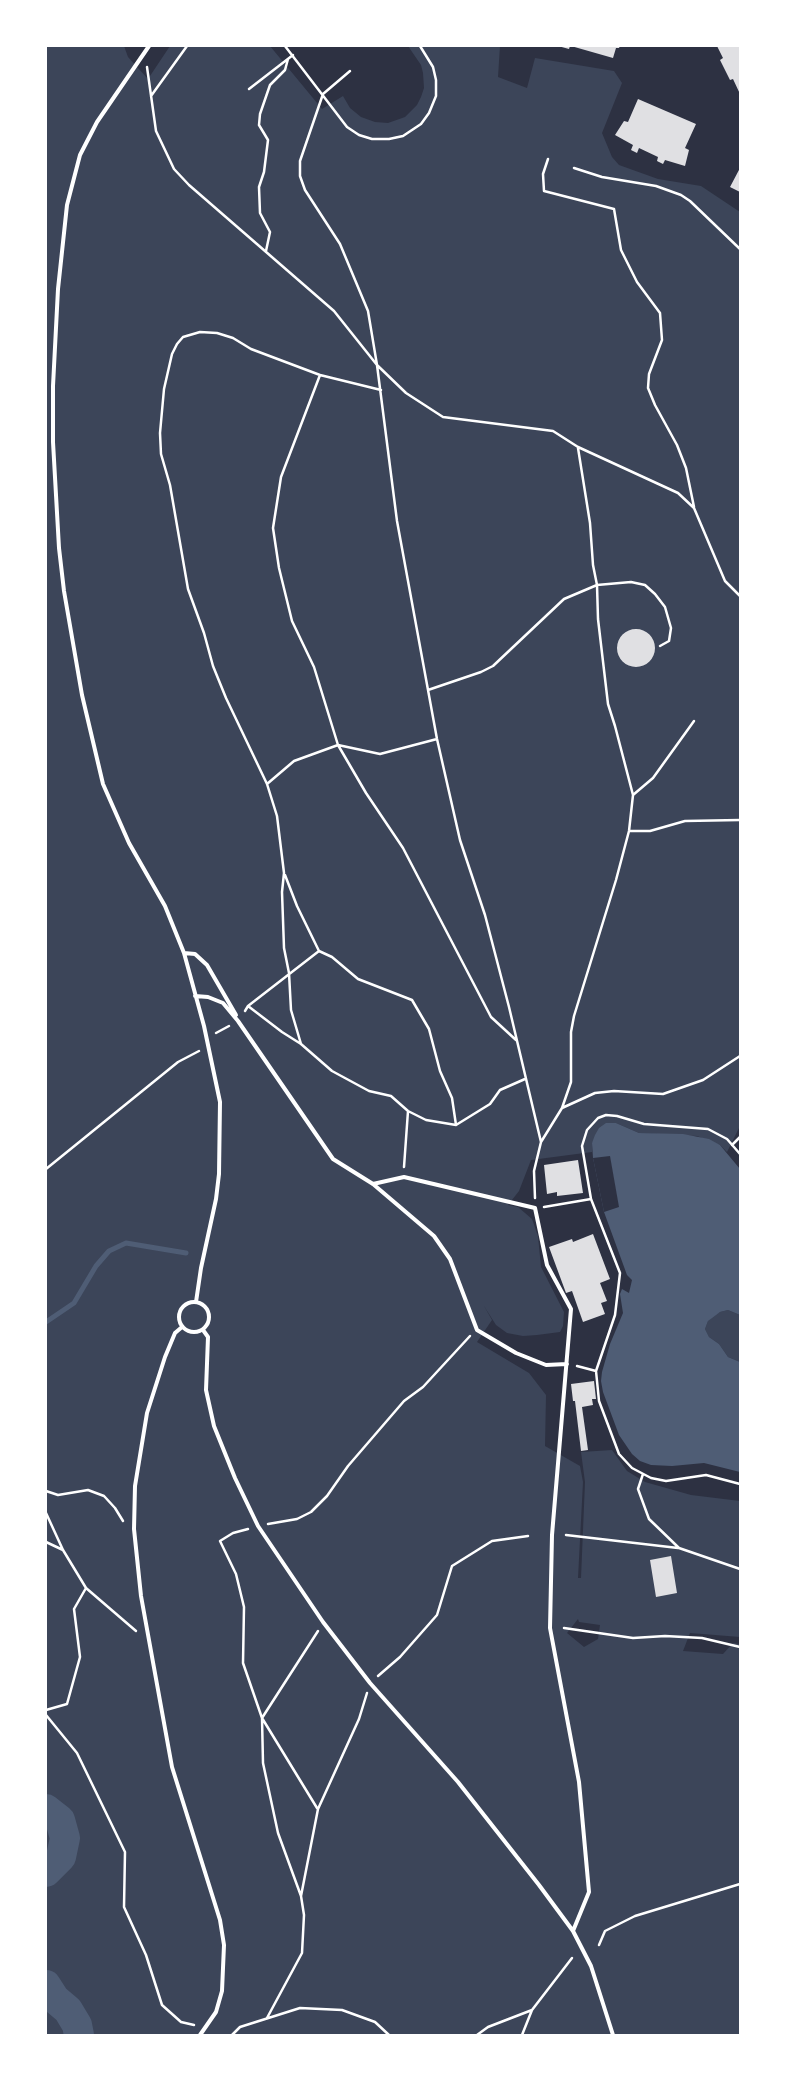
<!DOCTYPE html>
<html>
<head>
<meta charset="utf-8">
<style>
	body { margin:0 }
	#map { position:relative; width:786px; height:2081px; overflow:hidden; background:#2d3142; font-family:"Sofia Sans Condensed",sans-serif }
	canvas { display:block }
	.frame { position:absolute; inset:0; border:47px solid #fff; pointer-events:none }
</style>
</head>
<body>
<div id="map">
<canvas width="786" height="2081"></canvas>
<div class="frame"></div>
</div>
<script>
const ctx = document.querySelector('canvas').getContext('2d');
ctx.lineJoin = 'round';
function paint(path, color) {
  ctx.fillStyle = color;
  ctx.fill(path, 'evenodd');
}
function poly(rows) {
  const path = new Path2D();
  for (const r of rows) {
    if (r.length === 3) {
      path.moveTo(r[0] + r[2], r[1]);
      path.arc(r[0], r[1], r[2], 0, 2 * Math.PI);
      continue;
    }
    path.moveTo(r[0], r[1]);
    for (let i = 2; i < r.length; i += 2) path.lineTo(r[i], r[i + 1]);
  }
  return path;
}
function strokePath(path, color, width, dash) {
  ctx.strokeStyle = color;
  ctx.lineWidth = width;
  ctx.lineCap = dash ? 'butt' : 'round';
  ctx.setLineDash(dash || []);
  ctx.stroke(path);
}
paint(poly([
	[46,46,124,46,128,57,148,79,170,46,270,46,322,109,343,96,350,108,361,117,375,122,388,123,405,117,417,105,421,97,424,88,423,73,421,65,408,46,500,46,498,77,527,88,535,58,614,71,622,83,602,133,612,157,619,165,658,179,701,186,740,212,740,1126,727,1152,720,1145,697,1136,639,1133,616,1123,592,1143,592,1152,531,1160,519,1191,508,1205,518,1207,532,1219,538,1236,541,1267,564,1312,563,1326,560,1332,537,1335,523,1336,507,1333,496,1325,484,1306,492,1320,477,1342,529,1373,546,1395,545,1446,580,1466,583,1482,578,1578,581,1578,585,1482,581,1452,612,1450,627,1471,645,1482,691,1495,740,1501,740,1637,690,1633,683,1651,723,1654,733,1643,740,1644,740,2035,46,2035],
	[578,1619,579,1622,600,1625,598,1639,584,1647,567,1633],
	[728,1310,740,1315,740,1362,728,1357,719,1344,709,1337,705,1329,708,1321,712,1316,720,1312]
]), '#3c4559');
paint(poly([
	[606,1123,616,1123,639,1133,683,1134,709,1139,720,1145,740,1169,740,1315,728,1310,720,1312,708,1321,705,1329,709,1337,719,1344,728,1357,740,1362,740,1472,704,1463,672,1466,651,1465,640,1461,632,1454,619,1435,603,1392,601,1381,602,1372,610,1344,623,1313,620,1294,622,1289,629,1293,632,1280,627,1275,604,1212,593,1158,592,1143,595,1135,599,1128]
]), '#4f5d75');
paint(poly([
	[610,1156,619,1207,604,1212,593,1158]
]), '#2d3142');
strokePath(poly([
	[46,1322,74,1303,96,1266,109,1251,126,1243,186,1253]
]), '#4f5d75', 5);
strokePath(poly([
	[46,1809,60,1820,65,1838,61,1857,46,1872],
	[46,1985,55,1999,68,2010,77,2025,79,2035]
]), '#4f5d75', 30);
paint(poly([
	[558,46,570,46,569,49],
	[571,46,620,46,619,48,616,48,613,58],
	[717,46,740,46,740,94,733,79,730,80,720,60,723,58],
	[638,99,696,124,685,148,689,150,685,166,665,160,663,164,657,161,658,157,639,148,637,153,631,150,633,145,615,135,624,121,628,122],
	[740,168,740,192,730,187],
	[636,648,19],
	[578,1160,583,1193,557,1196,557,1192,547,1194,544,1165],
	[593,1234,610,1279,600,1283,607,1301,601,1303,605,1314,583,1322,572,1291,566,1293,549,1247,572,1239,573,1242],
	[594,1381,596,1399,592,1399,593,1405,582,1407,588,1450,581,1451,575,1401,573,1401,571,1384],
	[671,1556,677,1593,656,1597,650,1560]
]), '#e0e0e3');
strokePath(poly([
	[285,46,347,127,359,135,372,139,389,139,403,136,421,124,429,113,436,96,436,80,433,67,420,46],
	[147,67,156,131,174,169,189,185,334,311,377,365,406,393,443,417,553,431,578,447,678,493,694,508,725,581,740,596],
	[350,71,323,94,300,161,300,176,305,190,340,244,368,311,377,365,397,521,437,739,460,840,485,915,509,1007,541,1142],
	[249,89,293,55],
	[151,96,187,46],
	[548,159,543,174,544,191,614,209,621,250,637,282,660,313,662,340,649,374,648,388,655,405,677,445,686,468,694,507],
	[574,168,602,177,656,186,681,195,690,201,740,249],
	[266,251,270,232,260,213,259,187,264,172,268,140,259,125,260,114,270,85,285,70,288,59],
	[320,375,281,477,273,528,279,568,292,621,314,667,338,745,366,793,403,848,491,1017,516,1040],
	[428,690,481,672,493,666,564,599,597,585,631,582,645,585,655,594,665,607,671,628,669,641,660,646],
	[267,784,294,761,338,745,380,754,437,739],
	[633,795,653,778,694,721],
	[629,831,650,831,685,821,740,820],
	[285,875,297,906,319,951,332,957,358,979,412,1000,429,1029,440,1071,452,1098,456,1125],
	[248,1006,319,951],
	[245,1011,248,1006,282,1032,301,1044,332,1071,369,1091,391,1096,408,1111,426,1120,456,1125,490,1104,500,1090,525,1079],
	[216,1033,229,1026],
	[301,1044,291,1010,289,973,284,948,282,892,284,873,277,816,267,784,226,698,213,666,204,633,188,589,170,485,161,454,160,433,164,389,172,354,177,344,183,337,200,332,217,333,233,338,251,349,320,375,381,390],
	[562,1108,595,1093,614,1091,663,1094,703,1080,740,1056],
	[732,1145,740,1137],
	[740,1154,727,1139,708,1129,644,1124,617,1116,606,1115,598,1118,587,1130,582,1146,591,1199,620,1273,615,1315,596,1371,599,1401,619,1454,632,1468,651,1478,666,1481,706,1475,740,1484],
	[404,1167,408,1111],
	[46,1169,178,1062,199,1051],
	[535,1198,534,1171,541,1142,562,1108,571,1082,571,1032,574,1016,616,880,629,831,633,795,615,726,608,704,598,619,597,585,593,565,590,523,578,448],
	[544,1207,591,1199],
	[577,1366,596,1371],
	[643,1474,638,1489,649,1519,679,1548,740,1569],
	[46,1491,58,1495,88,1490,104,1496,115,1508,123,1521],
	[46,1513,63,1550,86,1588,136,1631],
	[268,1524,297,1519,311,1512,327,1496,348,1466,404,1401,423,1387,470,1336],
	[248,1529,233,1533,220,1541,236,1574,244,1607,243,1663,262,1718,263,1763,278,1833,301,1896],
	[566,1535,678,1548],
	[46,1542,63,1550],
	[564,1628,633,1638,665,1636,702,1638,740,1647],
	[378,1676,400,1657,437,1615,452,1566,492,1541,528,1536],
	[46,1710,67,1704,80,1657,74,1609,86,1588],
	[46,1715,77,1753,125,1852,124,1907,146,1955,162,2005,181,2022,194,2025],
	[317,1808,262,1718,318,1631],
	[599,1945,605,1931,635,1916,740,1884],
	[267,2018,302,1953,304,1915,301,1896,318,1809,359,1719,367,1693],
	[232,2035,240,2027,300,2008,342,2010,375,2022,389,2035],
	[477,2035,488,2027,532,2010],
	[522,2035,532,2010,572,1958]
]), '#fff', 2.5);
strokePath(poly([
	[149,46,97,122,80,155,67,205,58,289,53,386,53,442,59,548,64,591,82,695,103,784,129,843,165,906,184,953,204,1026,220,1102,219,1174,216,1199,201,1268,196,1302],
	[184,953,195,954,207,965,236,1015],
	[195,996,208,997,223,1003,238,1021,333,1159,373,1184,434,1236,450,1259,477,1330,516,1353,546,1365,567,1364],
	[373,1184,404,1177,535,1208,547,1265,571,1309,552,1535,550,1628,579,1782,589,1892,573,1931],
	[194,1317,15],
	[182,1327,175,1333,165,1357,147,1413,135,1486,134,1529,141,1596,172,1767,220,1920,224,1945,222,1991,216,2012,200,2035],
	[203,1330,208,1337,206,1390,214,1426,235,1478,258,1526,323,1622,370,1683,458,1782,539,1885,573,1931,591,1966,613,2035]
]), '#fff', 4);
</script>
</body>
</html>
